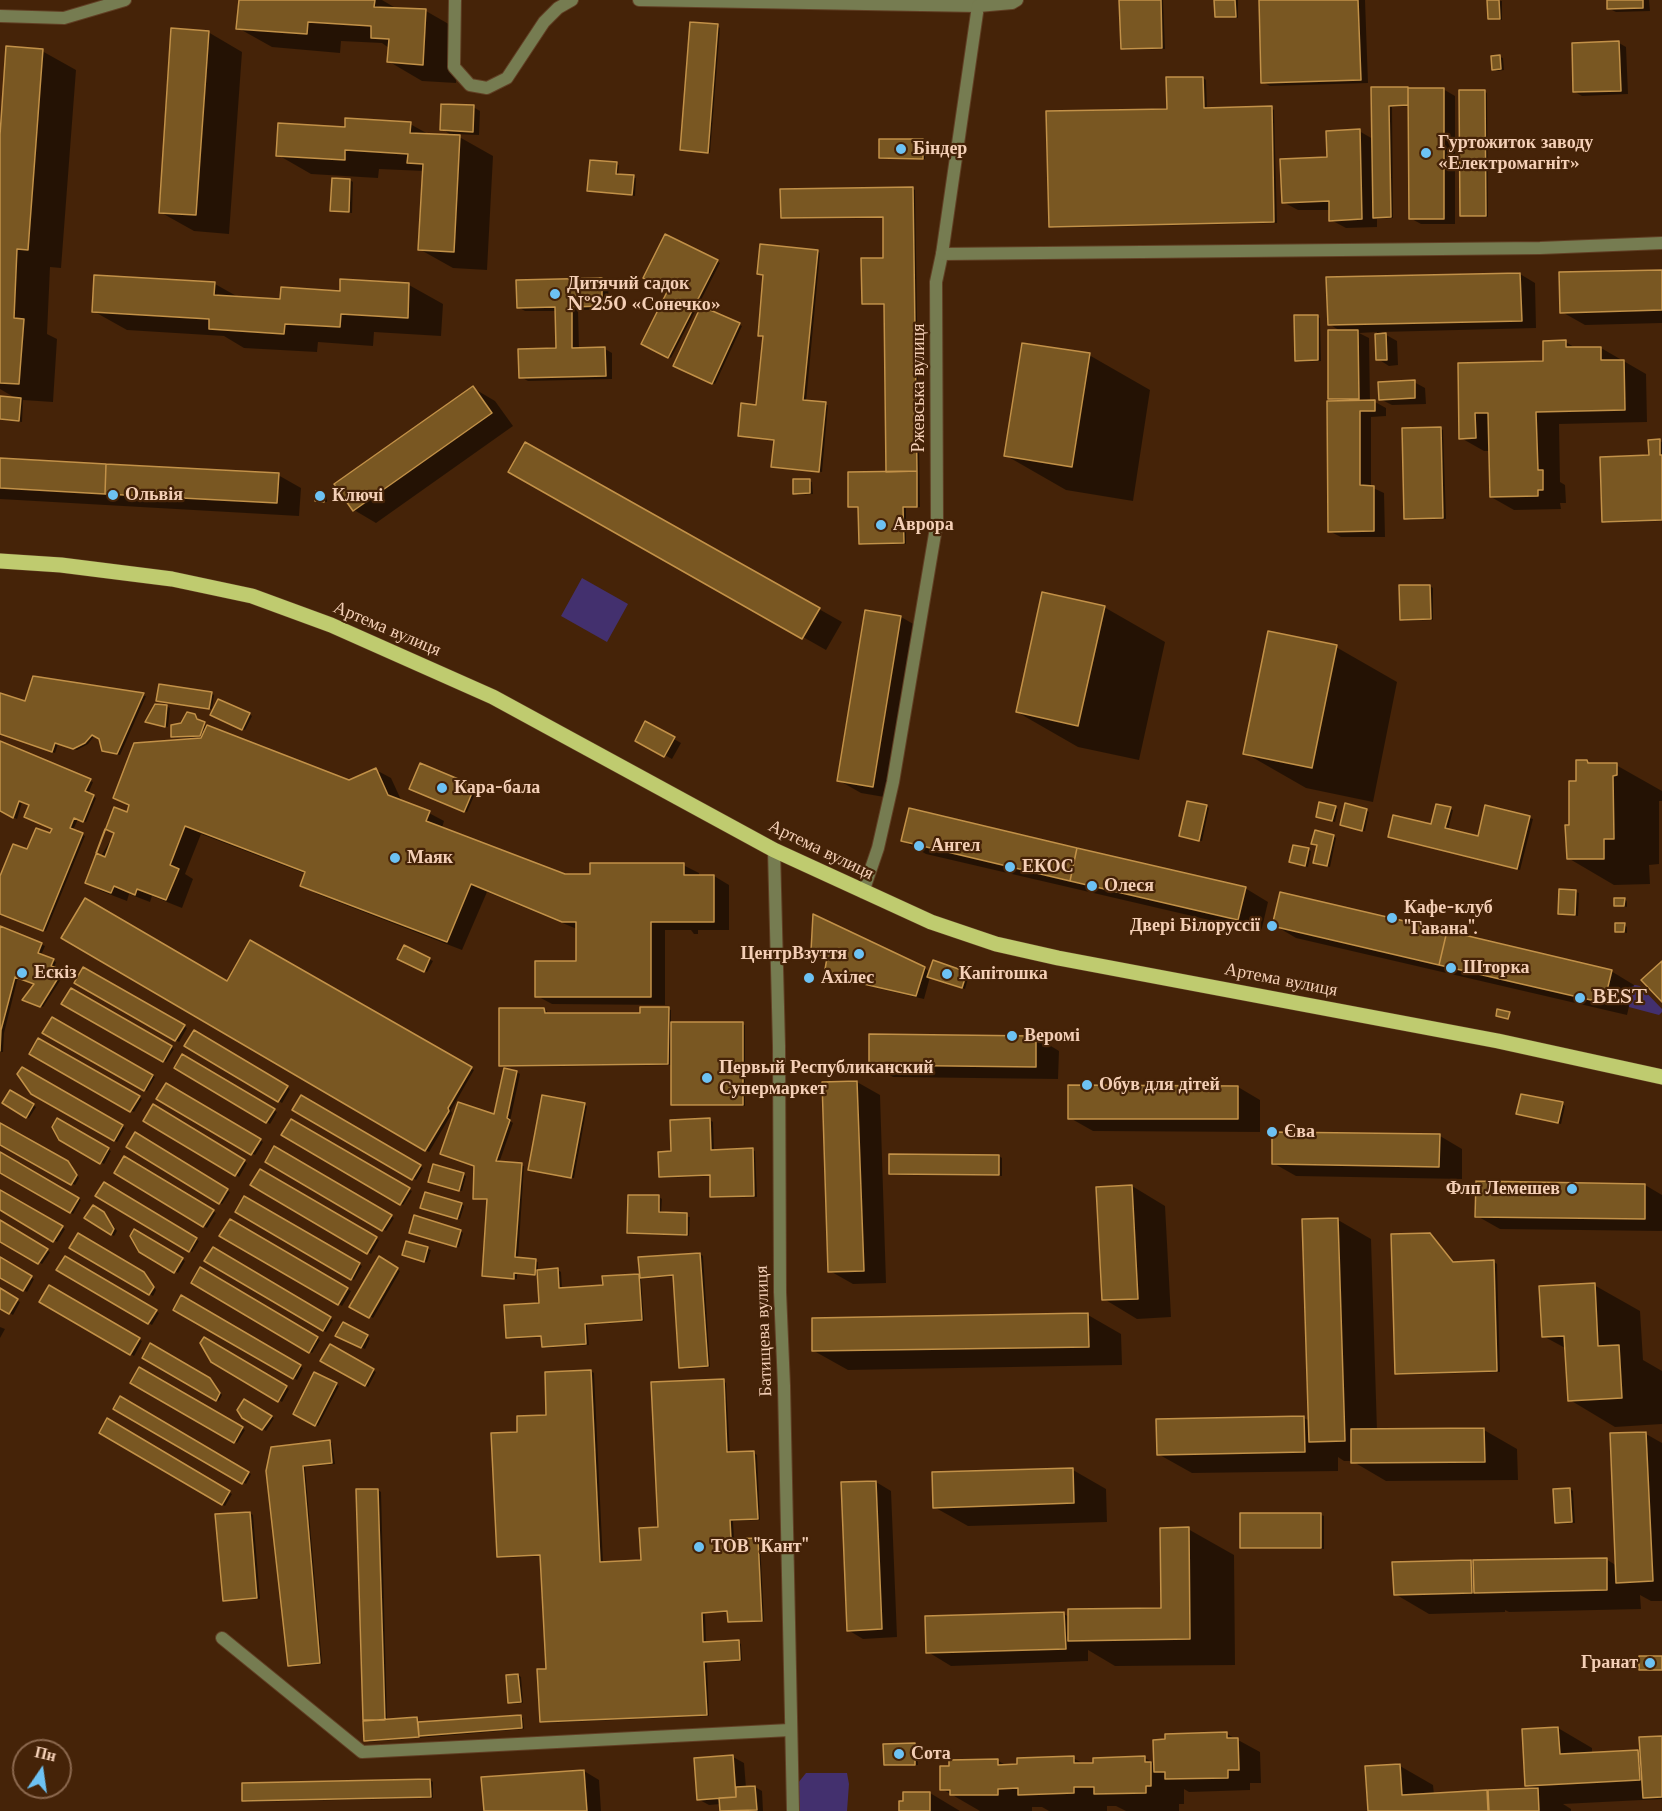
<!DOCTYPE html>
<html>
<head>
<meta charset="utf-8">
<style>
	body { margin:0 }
	#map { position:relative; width:1662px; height:1811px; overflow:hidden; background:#452308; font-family:"Libre Baskerville",serif }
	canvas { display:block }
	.north { position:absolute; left:12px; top:1739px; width:60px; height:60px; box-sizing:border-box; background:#452308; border:2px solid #8b684e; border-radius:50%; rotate:13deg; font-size:16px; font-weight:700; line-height:24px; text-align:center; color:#f4cfb6 }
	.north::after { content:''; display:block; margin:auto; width:21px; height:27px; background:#6dc2f3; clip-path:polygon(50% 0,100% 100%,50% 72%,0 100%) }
</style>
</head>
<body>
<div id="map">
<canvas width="1662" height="1811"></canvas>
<div class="north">Пн</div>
</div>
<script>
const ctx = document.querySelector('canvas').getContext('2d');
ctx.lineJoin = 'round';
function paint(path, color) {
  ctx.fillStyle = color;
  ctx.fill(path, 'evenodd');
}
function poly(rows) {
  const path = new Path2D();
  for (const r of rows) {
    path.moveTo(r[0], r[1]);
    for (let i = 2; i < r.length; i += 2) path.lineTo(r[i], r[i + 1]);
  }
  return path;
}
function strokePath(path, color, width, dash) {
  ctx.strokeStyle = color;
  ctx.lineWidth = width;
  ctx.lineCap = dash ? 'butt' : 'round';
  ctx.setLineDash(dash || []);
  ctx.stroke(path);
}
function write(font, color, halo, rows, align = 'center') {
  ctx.font = font + ' "Libre Baskerville",serif';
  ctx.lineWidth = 4.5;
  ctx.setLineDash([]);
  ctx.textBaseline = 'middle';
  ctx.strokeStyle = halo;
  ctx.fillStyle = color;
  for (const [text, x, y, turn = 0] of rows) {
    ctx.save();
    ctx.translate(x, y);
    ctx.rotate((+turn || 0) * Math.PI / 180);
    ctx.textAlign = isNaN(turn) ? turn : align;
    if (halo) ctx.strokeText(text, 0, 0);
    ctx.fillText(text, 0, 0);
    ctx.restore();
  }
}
paint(poly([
	[582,578,628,604,607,642,561,616],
	[1635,985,1640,986,1662,1009,1662,1012,1659,1015,1629,1007,1627,1000,1630,987],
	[806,1773,847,1773,849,1784,847,1811,799,1811,798,1783]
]), '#43306e');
paint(poly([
	[240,0,382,0,399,10,426,11,459,30,456,83,422,81,388,61,389,48,382,43,341,41,340,53,272,47,238,28],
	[1121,0,1163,0,1165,49,1125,50,1122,48],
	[1216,0,1238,0,1238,18,1219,18,1216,17],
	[1260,0,1365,0,1368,83,1270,86,1263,82],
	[1488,0,1502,1,1502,20,1489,19],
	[1608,0,1649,0,1650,11,1616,12,1608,8],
	[717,26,720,28,710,153,685,151,682,149],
	[208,32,242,52,229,234,194,231,160,212],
	[1619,43,1626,47,1628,94,1582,96,1575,92],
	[42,51,76,70,61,268,50,267,47,334,57,339,53,402,23,400,22,422,2,420,0,419,0,405,17,399,0,389,0,155],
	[1500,57,1503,58,1504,70,1497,71,1494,69],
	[1203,78,1206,80,1207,109,1271,108,1274,110,1277,223,1054,228,1051,226],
	[1407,88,1443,89,1455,96,1455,224,1421,224,1410,218,1410,106,1392,107,1393,218,1377,219,1377,227,1346,228,1331,220,1330,210,1298,210,1283,202,1359,131,1373,139,1372,89],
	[1484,91,1487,93,1488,217,1465,217,1462,215],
	[473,107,480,111,479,135,454,134,493,156,487,270,453,268,419,249,424,171,379,169,378,178,311,174,278,155,346,129,410,124,430,135,454,137,442,129],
	[923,141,926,142,925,159,883,159,880,157],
	[616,164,619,165,618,175,636,178,635,196,589,190],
	[350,180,353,182,352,213,335,212,332,210],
	[912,188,915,190,920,507,906,508,906,544,863,545,860,543,859,508,849,506,888,473,886,305,866,305,863,304,885,259,884,218,785,219,782,218],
	[666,236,720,263,671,358,643,344,670,290],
	[817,251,820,253,806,402,828,405,822,472,776,468,773,466,776,440,740,435,758,406,765,337,759,335,765,276,759,274],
	[1662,271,1662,323,1585,325,1562,312],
	[1520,274,1535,283,1536,328,1381,332,1397,341,1398,365,1389,366,1378,359,1377,332,1359,333,1369,338,1370,402,1375,402,1386,408,1386,416,1371,417,1371,487,1384,493,1385,537,1341,537,1329,531,1337,402,1330,398,1342,332,1329,324],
	[601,280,608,284,609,309,578,310,579,349,605,349,612,353,612,379,528,381,521,377,558,350,557,311,525,311,518,307],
	[342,281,409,285,443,304,441,336,374,332,373,346,318,342,317,352,244,348,224,336,127,330,93,311,215,284,240,298,282,301,341,292],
	[701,308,742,326,715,384,675,365],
	[1317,317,1320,318,1321,361,1299,362,1296,360],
	[1566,342,1577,349,1601,348,1646,374,1647,422,1559,424,1560,482,1565,485,1566,503,1560,503,1561,509,1514,510,1491,497,1490,451,1484,451,1461,438,1459,365,1545,363],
	[1089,355,1150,390,1133,501,1066,490,1005,455],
	[1414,382,1425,388,1426,404,1392,405,1380,399],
	[473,388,495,401,513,426,376,523,354,510],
	[1440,428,1443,430,1446,519,1409,520,1406,518],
	[1659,441,1662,442,1662,521,1606,523,1603,521,1651,456],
	[525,444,842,622,826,650,510,471],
	[0,459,278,475,301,488,299,516,0,499],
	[809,481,812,482,813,494,798,495,795,493],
	[324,493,327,495,327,502,317,500],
	[1430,586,1433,588,1433,620,1404,621,1401,619],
	[1104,607,1165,642,1139,760,1078,747,1017,712],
	[901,617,924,630,896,799,861,793,838,780],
	[1336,647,1397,682,1373,802,1306,788,1245,753],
	[34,678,146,696,120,755,106,752,100,738,95,735,88,744,77,750,58,744,55,753,0,734,0,695,26,703],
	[211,693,214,695,212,709,161,701],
	[167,706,170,708,168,727,149,723],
	[249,714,252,716,245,730,212,715],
	[194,715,206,726,349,782,376,770,391,778,402,802,429,813,444,821,442,828,564,876,591,876,683,865,699,873,699,876,714,876,729,885,729,930,698,930,698,934,694,934,691,930,665,930,665,1005,552,1004,537,996,577,962,577,929,487,892,462,950,317,894,302,885,306,874,201,834,185,874,193,879,182,908,152,896,150,902,129,894,127,901,101,891,86,882,130,807,115,798,205,739,204,737,175,738,172,736,182,724],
	[646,723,681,743,672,759,637,740],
	[0,743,93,782,88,794,96,798,86,822,78,819,73,830,85,836,46,931,0,913,0,880,28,851,51,835,54,828,30,805,22,802,17,819,0,810],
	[1587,762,1592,765,1616,765,1662,791,1662,801,1659,801,1659,864,1649,865,1650,884,1614,885,1568,858,1577,782],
	[474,787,477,789,467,812,414,790],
	[1206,806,1209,808,1202,841,1181,836],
	[1487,806,1533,819,1520,870,1392,838,1432,826,1450,809,1453,810,1448,830,1479,838],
	[1335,808,1338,809,1335,822,1321,818],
	[1366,810,1369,812,1365,831,1341,825],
	[1334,836,1336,838,1330,867,1318,864],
	[903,841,1245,888,1268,902,1261,932,926,854],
	[1308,850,1311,851,1308,867,1290,862],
	[1576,892,1579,893,1578,916,1559,914],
	[1624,899,1627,901,1627,907,1616,905],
	[1274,925,1611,971,1634,985,1627,1015,1296,938],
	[1624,925,1627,927,1627,933,1616,931],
	[0,928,45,946,41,955,56,962,54,968,65,973,43,1007,27,1001,36,984,18,977,4,1033,3,1052,0,1052],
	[63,937,227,983,250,942,474,1070,451,1110,452,1113,429,1152],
	[405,947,433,961,427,972,399,958],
	[924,968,930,972,969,975,965,989,930,977,924,999,833,978,825,974],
	[84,969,187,1028,179,1042,76,983],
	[71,990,174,1049,166,1062,63,1004],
	[544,1009,547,1011,547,1014,642,1015,668,1009,671,1010,671,1024,742,1024,745,1025,745,1106,675,1106,672,1104,672,1065,503,1067,500,1065],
	[52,1019,155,1077,147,1091,44,1033],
	[194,1032,290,1089,282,1103,186,1045],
	[1036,1037,1059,1051,1058,1079,893,1077,871,1064],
	[39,1040,142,1099,134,1112,31,1054],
	[183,1056,277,1112,270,1124,176,1067],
	[22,1069,125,1128,117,1142,32,1093],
	[517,1072,520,1074,510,1121,513,1123,499,1163,524,1166,518,1259,538,1262,538,1271,558,1270,561,1272,562,1289,604,1286,604,1278,641,1275,700,1254,703,1256,710,1367,684,1369,681,1367,674,1276,641,1279,644,1321,587,1325,589,1345,546,1348,543,1346,543,1337,511,1339,508,1337,541,1304,539,1276,517,1274,517,1279,484,1276,489,1200,475,1198,496,1116],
	[857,1082,880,1095,886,1283,853,1284,830,1271,824,1083],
	[166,1085,263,1142,255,1155,158,1099],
	[1238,1087,1260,1100,1260,1132,1093,1131,1070,1118],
	[11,1092,36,1107,29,1118,4,1103],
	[301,1097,423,1168,416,1180,294,1109],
	[1562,1104,1565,1106,1561,1124,1518,1113],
	[585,1105,587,1106,574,1178,532,1170],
	[154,1106,247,1163,239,1177,145,1120],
	[58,1120,111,1151,104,1164,60,1139],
	[710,1120,713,1122,714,1151,752,1150,755,1151,757,1197,715,1198,712,1197,711,1176,663,1178,660,1176,673,1153],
	[291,1121,412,1191,403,1205,283,1135],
	[0,1125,71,1164,79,1178,75,1185,0,1143],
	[136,1134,230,1192,222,1204,128,1147],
	[1440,1136,1462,1149,1462,1179,1296,1176,1273,1163],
	[274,1149,394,1218,386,1231,267,1162],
	[0,1154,81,1200,73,1214,0,1172],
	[999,1156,1002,1158,1002,1176,893,1175,890,1173],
	[125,1158,216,1213,207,1228,116,1173],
	[260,1171,379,1240,371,1254,252,1185],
	[463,1175,466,1176,462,1191,433,1183],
	[104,1184,199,1241,192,1252,97,1196],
	[1645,1185,1662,1195,1662,1231,1500,1229,1477,1216],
	[1132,1186,1165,1206,1171,1317,1137,1319,1104,1299],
	[0,1191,65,1229,57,1242,0,1209],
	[659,1197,662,1199,661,1214,690,1217,689,1236,631,1234,628,1232],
	[245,1198,362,1266,354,1280,237,1211],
	[462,1204,464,1206,460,1219,425,1209],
	[93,1207,107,1216,117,1231,114,1236,86,1218],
	[1338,1220,1371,1239,1377,1431,1484,1430,1517,1449,1518,1480,1386,1481,1352,1461,1344,1461,1338,1457,1338,1471,1192,1473,1158,1454,1304,1418,1310,1421],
	[230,1221,351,1291,342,1306,222,1235],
	[0,1222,50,1252,42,1264,0,1240],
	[135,1231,185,1261,178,1273,140,1251],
	[460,1231,463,1233,459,1247,414,1234],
	[1430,1234,1454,1263,1494,1262,1497,1264,1500,1372,1399,1375,1396,1373],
	[78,1235,147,1276,156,1290,153,1296,71,1247],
	[407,1242,431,1250,427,1262,406,1256],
	[213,1249,333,1320,326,1332,206,1261],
	[65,1258,159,1313,152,1325,58,1270],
	[379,1258,400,1271,373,1318,351,1306],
	[0,1259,34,1279,27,1292,0,1276],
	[201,1270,320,1340,312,1353,193,1282],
	[1594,1285,1640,1311,1643,1360,1662,1371,1662,1424,1615,1427,1570,1400,1567,1349,1543,1336],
	[49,1287,142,1341,134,1356,41,1301],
	[0,1290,20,1302,13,1315,0,1307],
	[182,1297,303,1368,297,1380,175,1309],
	[1088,1315,1121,1334,1122,1365,848,1370,814,1351],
	[343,1324,370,1338,365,1349,337,1335],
	[0,1327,5,1329,0,1338],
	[204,1339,289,1389,282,1402,212,1361],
	[151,1345,213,1382,222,1395,219,1401,144,1357],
	[331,1346,376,1372,368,1387,322,1361],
	[140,1369,245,1430,237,1443,132,1382],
	[591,1371,594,1373,603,1563,642,1562,659,1529,723,1381,726,1383,730,1454,754,1453,757,1455,760,1520,733,1521,734,1540,757,1539,760,1541,764,1621,732,1623,729,1621,729,1612,705,1613,706,1643,738,1642,741,1644,742,1661,707,1663,709,1716,544,1723,541,1722,547,1670,542,1556,501,1558,498,1556,519,1434,548,1416],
	[315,1374,339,1386,318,1426,295,1413],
	[121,1399,251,1474,246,1484,115,1408],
	[245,1401,274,1418,266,1431,243,1417],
	[108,1420,232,1494,225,1506,101,1432],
	[1646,1434,1662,1443,1662,1601,1651,1601,1640,1595,1641,1609,1509,1612,1505,1610,1505,1612,1429,1614,1395,1594,1471,1562,1474,1564,1606,1559,1617,1566],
	[329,1442,332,1443,335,1464,305,1467,322,1664,292,1667,289,1665,268,1472],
	[1073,1470,1106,1489,1107,1522,968,1526,934,1507],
	[876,1482,891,1491,897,1637,863,1639,848,1630],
	[1570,1489,1573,1491,1575,1523,1560,1524,1557,1522],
	[378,1490,381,1492,387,1721,417,1719,420,1723,520,1716,523,1718,524,1729,369,1742,366,1740,358,1491],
	[250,1513,253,1515,260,1599,227,1601,224,1600],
	[1321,1515,1324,1516,1324,1549,1245,1549,1242,1547],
	[1188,1529,1234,1555,1235,1665,1115,1666,1088,1650,1088,1661,951,1666,928,1652,1064,1614,1069,1617,1163,1610],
	[518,1675,521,1677,523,1703,513,1704,510,1702],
	[1558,1728,1592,1748,1592,1754,1638,1751,1642,1753,1662,1738,1662,1799,1563,1804,1571,1809,1571,1811,1369,1811,1400,1766,1433,1785,1434,1795,1487,1792,1490,1794,1534,1790,1526,1785],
	[1227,1734,1260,1752,1261,1783,1250,1783,1250,1790,1189,1792,1184,1789,1184,1804,1179,1804,1179,1811,1126,1811,1116,1806,1107,1806,1107,1811,1049,1811,1042,1807,1032,1807,1032,1811,980,1811,942,1789,997,1760,1007,1766,1073,1758,1084,1764,1145,1758,1155,1764],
	[914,1745,917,1746,918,1765,888,1766,885,1765],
	[733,1757,744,1763,746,1788,755,1787,762,1791,763,1811,721,1811,721,1804,709,1805,698,1799],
	[584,1771,599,1780,601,1811,485,1811],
	[430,1780,433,1782,433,1798,247,1802,244,1800],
	[930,1793,960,1811,901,1811]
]), '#0007');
const building = poly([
	[239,0,375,0,374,7,426,9,423,65,387,62,389,39,371,38,371,26,308,22,307,34,236,29,239,0],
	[1119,0,1161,0,1162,48,1121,49,1119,0],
	[1214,0,1235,0,1236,17,1215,17,1214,0],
	[1259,0,1358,0,1361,80,1261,83,1259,0],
	[1487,0,1499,0,1500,19,1488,19,1487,0],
	[1607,0,1643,0,1643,8,1607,9,1607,0],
	[690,22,718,24,708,153,680,150,690,22],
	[171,28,209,31,196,215,159,213,171,28],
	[1619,41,1621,91,1573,92,1572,43,1619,41],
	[6,46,43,49,28,250,17,249,14,318,24,319,19,384,0,383,0,135,6,46],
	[1500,55,1501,69,1492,70,1491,56,1500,55],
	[1166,77,1203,77,1204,108,1272,106,1274,222,1049,227,1046,111,1167,109,1166,77],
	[1371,87,1408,87,1408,105,1389,106,1391,217,1373,218,1371,87],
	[1408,88,1444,88,1444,219,1409,219,1408,88],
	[1459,90,1485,90,1486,216,1460,216,1459,90],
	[441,104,474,105,473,132,440,130,441,104],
	[345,118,411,122,410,133,460,135,454,252,418,250,423,164,407,163,408,154,345,150,345,160,276,156,278,123,345,127,345,118],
	[1360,129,1362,219,1329,221,1329,201,1282,203,1280,159,1327,157,1326,131,1360,129],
	[879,139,923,139,923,159,879,158,879,139],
	[590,160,617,162,616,174,634,175,632,195,587,191,590,160],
	[332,178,350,179,349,212,330,211,332,178],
	[913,187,917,471,886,472,884,304,862,304,861,258,883,258,883,217,781,218,780,189,913,187],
	[665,234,718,260,668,358,641,344,668,290,643,278,665,234],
	[760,244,818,250,803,400,826,402,819,472,771,467,774,440,738,436,741,403,756,405,763,336,758,336,763,275,757,274,760,244],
	[1662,270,1662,310,1560,313,1559,272,1662,270],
	[1520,273,1522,321,1328,325,1326,277,1520,273],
	[94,275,215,282,214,295,280,299,281,287,340,291,340,279,409,283,408,318,341,314,340,327,285,324,284,334,209,329,209,319,92,312,94,275],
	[602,278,602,306,572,307,572,348,605,347,606,376,519,378,518,349,556,348,555,307,517,308,516,280,602,278],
	[701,306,740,323,712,384,673,366,701,306],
	[1294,315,1318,315,1318,360,1295,361,1294,315],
	[1328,330,1358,330,1359,399,1328,399,1328,330],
	[1386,333,1387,360,1376,360,1375,334,1386,333],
	[1566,340,1566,347,1601,347,1601,360,1624,360,1625,410,1536,412,1538,470,1543,470,1543,490,1538,490,1538,496,1490,497,1488,413,1475,413,1476,438,1459,439,1458,363,1543,361,1543,341,1566,340],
	[1022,343,1090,353,1072,467,1004,456,1022,343],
	[1415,380,1415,398,1379,400,1378,382,1415,380],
	[473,386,492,413,353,511,334,484,473,386],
	[0,396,21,398,19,421,0,419,0,396],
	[1375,400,1375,411,1360,411,1360,485,1374,486,1374,531,1328,532,1327,401,1375,400],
	[1441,427,1443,518,1404,519,1402,428,1441,427],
	[1660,439,1660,455,1662,455,1662,520,1602,522,1600,457,1649,455,1648,440,1660,439],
	[525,442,820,608,802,639,508,472,525,442],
	[0,458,106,464,105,494,0,488,0,458],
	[106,464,279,473,277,503,105,494,106,464],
	[917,471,917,507,903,507,904,543,859,544,858,507,848,507,848,472,917,471],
	[793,479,810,479,810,493,793,494,793,479],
	[316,491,324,492,324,502,315,501,316,491],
	[1399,585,1430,585,1431,619,1400,620,1399,585],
	[1042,592,1105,606,1078,726,1016,712,1042,592],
	[865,610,901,616,873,787,837,781,865,610],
	[1268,631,1337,645,1312,768,1243,754,1268,631],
	[33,676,144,693,117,754,102,751,99,739,92,735,85,743,73,749,55,743,52,752,0,734,0,693,25,701,33,676],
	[159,684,212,692,209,709,156,701,159,684],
	[218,699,250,713,242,730,210,715,218,699],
	[155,704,167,705,165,727,145,722,155,704],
	[187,712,195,714,197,719,205,722,200,736,171,737,171,725,181,723,187,712],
	[645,721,675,737,664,757,635,741,645,721],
	[207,725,349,780,376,768,388,795,430,811,426,821,565,874,590,874,590,863,684,863,684,875,714,875,714,922,651,922,651,997,535,997,535,961,576,961,576,922,562,922,471,884,447,942,300,886,305,872,185,826,170,865,179,869,166,900,137,889,135,895,114,886,111,893,85,883,114,807,127,812,129,805,113,798,134,743,201,738,207,725],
	[0,741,91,779,85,791,94,795,83,822,74,818,70,828,83,833,43,931,0,914,0,876,13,844,27,849,36,828,50,833,52,829,24,817,29,805,19,801,13,818,0,811,0,741],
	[1576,760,1587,760,1588,763,1617,763,1617,775,1613,776,1614,839,1604,839,1604,859,1567,859,1565,825,1569,825,1569,781,1576,781,1576,760],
	[420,763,475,786,464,812,409,789,420,763],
	[1187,801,1207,805,1199,841,1179,836,1187,801],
	[1319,802,1336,806,1332,821,1316,817,1319,802],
	[1345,803,1367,809,1362,831,1340,825,1345,803],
	[1436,804,1451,807,1445,828,1478,836,1485,805,1530,816,1517,869,1388,837,1393,815,1431,824,1436,804],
	[909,808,1077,848,1070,881,901,841,909,808],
	[105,829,114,833,105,857,96,853,105,829],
	[1315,830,1334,835,1327,866,1313,863,1317,845,1311,844,1315,830],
	[1293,845,1309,848,1305,866,1289,862,1293,845],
	[1077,848,1246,887,1238,920,1070,881,1077,848],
	[1559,889,1576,890,1575,915,1558,914,1559,889],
	[1280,892,1447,931,1439,965,1272,926,1280,892],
	[85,898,227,981,250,940,472,1067,448,1108,449,1111,425,1151,61,938,85,898],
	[1614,898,1625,898,1624,906,1614,906,1614,898],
	[813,914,925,967,916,996,824,975,827,958,811,951,813,914],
	[1615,923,1625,923,1624,932,1615,932,1615,923],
	[0,926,42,943,38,953,54,959,51,966,63,970,40,1007,22,1000,34,984,15,977,1,1030,0,1051,0,926],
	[1447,931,1612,970,1604,1003,1439,965,1447,931],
	[404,945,430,958,424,972,397,959,404,945],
	[933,960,967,972,962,988,927,977,933,960],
	[1662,961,1662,1002,1641,980,1662,961],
	[83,967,185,1025,175,1041,74,983,83,967],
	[71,988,172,1046,163,1062,61,1004,71,988],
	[640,1007,669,1007,668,1064,499,1066,499,1008,544,1008,545,1013,640,1013,640,1007],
	[1497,1009,1510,1012,1508,1019,1496,1016,1497,1009],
	[52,1017,153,1075,144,1091,42,1033,52,1017],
	[671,1022,743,1022,743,1105,671,1105,671,1022],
	[194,1030,288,1086,278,1102,184,1046,194,1030],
	[869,1034,1036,1036,1036,1067,869,1065,869,1034],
	[38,1038,140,1096,130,1112,29,1054,38,1038],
	[182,1054,275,1109,266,1123,174,1068,182,1054],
	[22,1067,123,1125,114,1141,31,1094,17,1074,22,1067],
	[504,1068,517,1071,507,1118,510,1120,496,1161,522,1163,515,1257,536,1259,535,1275,514,1273,514,1279,482,1276,487,1199,473,1199,474,1166,440,1154,458,1102,494,1114,504,1068],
	[857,1081,864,1271,828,1272,822,1082,857,1081],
	[166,1083,261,1139,251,1155,156,1099,166,1083],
	[1068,1085,1238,1086,1238,1119,1068,1119,1068,1085],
	[10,1090,34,1104,26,1118,2,1103,10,1090],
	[1521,1094,1563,1102,1558,1123,1516,1114,1521,1094],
	[301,1095,421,1165,412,1180,292,1110,301,1095],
	[542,1095,585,1103,571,1178,528,1170,542,1095],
	[153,1104,245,1160,235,1176,143,1121,153,1104],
	[57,1118,109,1148,100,1164,59,1140,52,1127,57,1118],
	[710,1118,711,1150,753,1148,754,1196,710,1197,710,1175,659,1177,658,1152,671,1151,670,1120,710,1118],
	[291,1119,410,1188,400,1205,281,1135,291,1119],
	[0,1123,68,1161,77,1175,71,1185,0,1145,0,1123],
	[135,1132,228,1189,219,1204,126,1147,135,1132],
	[1272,1132,1440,1134,1439,1167,1272,1164,1272,1132],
	[274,1146,392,1215,382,1231,265,1162,274,1146],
	[0,1152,79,1198,70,1213,0,1173,0,1152],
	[889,1154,999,1155,999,1175,889,1174,889,1154],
	[124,1156,214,1210,203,1227,114,1173,124,1156],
	[433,1164,464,1173,459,1191,428,1182,433,1164],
	[260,1169,377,1237,367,1254,250,1185,260,1169],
	[1476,1181,1645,1184,1645,1219,1475,1217,1476,1181],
	[104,1182,197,1238,189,1252,95,1196,104,1182],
	[1132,1185,1138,1299,1102,1300,1096,1187,1132,1185],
	[0,1190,63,1226,53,1242,0,1210,0,1190],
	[425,1192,462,1203,457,1219,420,1208,425,1192],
	[628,1195,659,1195,659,1212,687,1213,687,1235,627,1233,628,1195],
	[244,1196,360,1263,351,1280,235,1212,244,1196],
	[93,1205,104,1212,114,1229,111,1235,84,1218,93,1205],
	[414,1215,461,1230,456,1247,409,1233,414,1215],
	[1338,1218,1345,1441,1309,1442,1302,1219,1338,1218],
	[230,1219,348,1288,338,1305,219,1236,230,1219],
	[0,1220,48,1249,38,1264,0,1242,0,1220],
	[134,1229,183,1258,174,1273,139,1252,130,1236,134,1229],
	[78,1233,144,1272,154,1287,149,1295,69,1248,78,1233],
	[1430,1233,1453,1262,1494,1260,1497,1371,1395,1374,1391,1234,1430,1233],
	[406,1241,428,1247,424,1262,402,1255,406,1241],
	[213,1247,331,1317,323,1331,204,1261,213,1247],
	[700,1253,708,1366,679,1368,673,1275,640,1278,638,1257,700,1253],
	[65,1256,157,1310,148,1324,56,1270,65,1256],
	[379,1256,398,1268,369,1318,349,1307,379,1256],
	[0,1257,32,1276,23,1291,0,1278,0,1257],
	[200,1267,318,1337,309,1353,191,1283,200,1267],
	[558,1268,559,1288,603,1285,602,1276,639,1274,642,1320,585,1324,586,1344,542,1347,541,1336,506,1338,504,1305,539,1303,537,1270,558,1268],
	[1595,1283,1598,1346,1619,1345,1622,1398,1568,1401,1564,1336,1542,1337,1539,1286,1595,1283],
	[49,1285,140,1338,130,1355,39,1302,49,1285],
	[0,1288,18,1299,9,1314,0,1309,0,1288],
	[181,1295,301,1365,293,1379,173,1310,181,1295],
	[1088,1313,1089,1347,812,1351,812,1318,1088,1313],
	[343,1322,368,1335,361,1348,335,1336,343,1322],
	[204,1337,287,1386,278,1402,211,1362,200,1343,204,1337],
	[150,1343,210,1378,220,1393,216,1401,142,1358,150,1343],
	[330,1344,374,1369,365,1386,320,1361,330,1344],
	[139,1367,243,1427,234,1443,130,1383,139,1367],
	[591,1370,600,1562,641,1560,639,1528,658,1527,651,1382,724,1379,727,1452,754,1451,758,1519,730,1520,731,1539,758,1538,762,1621,728,1622,727,1611,702,1613,703,1642,739,1640,740,1660,704,1662,707,1715,540,1722,537,1669,546,1669,540,1555,497,1557,491,1433,517,1432,517,1416,546,1415,545,1372,591,1370],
	[314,1372,337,1383,315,1426,293,1414,314,1372],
	[120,1396,249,1472,242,1484,113,1409,120,1396],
	[244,1399,272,1416,262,1430,242,1418,237,1410,244,1399],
	[1304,1416,1305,1452,1157,1455,1156,1419,1304,1416],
	[107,1418,230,1491,222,1505,99,1433,107,1418],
	[1484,1428,1485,1462,1351,1463,1351,1429,1484,1428],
	[1646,1432,1653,1581,1616,1583,1610,1433,1646,1432],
	[330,1440,332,1463,303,1466,320,1663,288,1666,266,1471,271,1447,330,1440],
	[1073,1468,1074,1503,933,1508,932,1472,1073,1468],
	[876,1481,882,1629,847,1631,841,1482,876,1481],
	[1570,1488,1572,1522,1555,1523,1553,1489,1570,1488],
	[356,1489,378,1489,385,1720,363,1720,356,1489],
	[250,1512,257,1598,223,1601,215,1514,250,1512],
	[1240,1513,1321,1513,1321,1548,1240,1548,1240,1513],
	[1189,1527,1190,1639,1068,1641,1068,1609,1161,1608,1160,1528,1189,1527],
	[1607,1558,1607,1590,1474,1593,1473,1560,1607,1558],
	[1471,1560,1472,1593,1394,1595,1392,1562,1471,1560],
	[1064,1612,1066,1649,926,1653,925,1616,1064,1612],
	[1639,1656,1662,1656,1662,1670,1639,1670,1639,1656],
	[518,1674,521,1702,508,1703,506,1675,518,1674],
	[521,1715,522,1728,419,1736,418,1722,521,1715],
	[417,1717,419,1737,364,1741,363,1721,417,1717],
	[1558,1727,1560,1754,1638,1750,1640,1780,1525,1786,1522,1729,1558,1727],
	[1227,1732,1227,1738,1238,1738,1239,1770,1228,1770,1228,1778,1165,1779,1165,1772,1154,1772,1153,1740,1165,1739,1165,1734,1227,1732],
	[1662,1736,1662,1797,1643,1798,1639,1737,1662,1736],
	[915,1743,915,1765,884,1765,883,1744,915,1743],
	[733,1755,736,1797,697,1800,694,1758,733,1755],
	[1074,1756,1074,1763,1093,1763,1093,1758,1145,1756,1145,1762,1151,1762,1151,1786,1146,1786,1146,1793,1094,1794,1094,1787,1074,1787,1074,1793,1018,1795,1018,1788,998,1789,998,1795,950,1795,950,1790,940,1790,940,1766,949,1766,949,1760,998,1759,998,1765,1017,1764,1017,1758,1074,1756],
	[1400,1764,1402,1795,1487,1790,1488,1811,1368,1811,1365,1766,1400,1764],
	[584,1770,587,1811,484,1811,481,1777,584,1770],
	[430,1779,431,1797,242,1801,242,1783,430,1779],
	[755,1786,757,1810,720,1811,719,1798,736,1797,736,1787,755,1786],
	[1538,1788,1539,1811,1489,1811,1488,1790,1538,1788],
	[903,1792,930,1792,930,1811,899,1811,899,1801,903,1801,903,1792]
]);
paint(building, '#795722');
strokePath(building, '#c29148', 1.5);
const minor = poly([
	[455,0,454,67,470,85,487,88,507,78,544,22,558,8,572,0],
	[639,0,978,6],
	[0,16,64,18,125,0],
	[863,892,878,848,893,782,937,522,936,282,942,254],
	[222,1638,362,1752,790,1730]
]);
const tertiary = poly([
	[1017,0,1012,3,978,6,942,254,1540,248,1662,243],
	[774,850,779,1046,780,1292,784,1386,793,1811]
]);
const primary = poly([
	[0,561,61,565,172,579,252,596,331,625,493,697,774,850,931,922,996,944,1058,958,1498,1041,1662,1077]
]);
strokePath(minor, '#613f24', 14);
strokePath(tertiary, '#613f24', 14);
strokePath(primary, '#613f24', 16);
strokePath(minor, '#767c51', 12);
strokePath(tertiary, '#767c51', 12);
strokePath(primary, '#bfcb6f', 15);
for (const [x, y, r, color] of [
	[901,149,6,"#6dc2f3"],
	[1426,153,6,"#6dc2f3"],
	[555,294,6,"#6dc2f3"],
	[113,495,6,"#6dc2f3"],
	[320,496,6,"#6dc2f3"],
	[881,525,6,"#6dc2f3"],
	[442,788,6,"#6dc2f3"],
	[919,846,6,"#6dc2f3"],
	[395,858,6,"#6dc2f3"],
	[1010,867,6,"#6dc2f3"],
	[1092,886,6,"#6dc2f3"],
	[1392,918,6,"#6dc2f3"],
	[1272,926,6,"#6dc2f3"],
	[859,954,6,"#6dc2f3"],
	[1451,968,6,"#6dc2f3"],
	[22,973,6,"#6dc2f3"],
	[947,974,6,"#6dc2f3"],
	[809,978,6,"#6dc2f3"],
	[1580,998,6,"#6dc2f3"],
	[1012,1036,6,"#6dc2f3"],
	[707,1078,6,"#6dc2f3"],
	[1087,1085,6,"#6dc2f3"],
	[1272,1132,6,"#6dc2f3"],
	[1572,1189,6,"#6dc2f3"],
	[699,1547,6,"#6dc2f3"],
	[1650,1663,6,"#6dc2f3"],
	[899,1754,6,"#6dc2f3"]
]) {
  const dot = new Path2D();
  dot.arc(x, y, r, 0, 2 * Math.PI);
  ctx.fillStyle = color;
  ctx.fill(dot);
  strokePath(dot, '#452308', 2);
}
write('bold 18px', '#f4cfb6', '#452308', [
	["Гуртожиток заводу",1438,143],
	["«Електромагніт»",1438,164],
	["Біндер",913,149],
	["Дитячий садок",567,284],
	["№250 «Сонечко»",567,305],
	["Ольвія",125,495],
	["Ключі",332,496],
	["Аврора",893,525],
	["Кара-бала",454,788],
	["Ангел",931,846],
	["Маяк",407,858],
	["ЕКОС",1022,867],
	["Олеся",1104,886],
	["Кафе-клуб",1404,908],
	["\"Гавана\".",1404,929],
	["Двері Білоруссії",1260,926,"right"],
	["ЦентрВзуття",847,954,"right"],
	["Шторка",1463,968],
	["Ескіз",34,973],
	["Капітошка",959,974],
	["Ахілес",821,978],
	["BEST",1592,998],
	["Веромі",1024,1036],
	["Первый Республиканский",719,1068],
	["Супермаркет",719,1089],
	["Обув для дітей",1099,1085],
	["Єва",1284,1132],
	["Флп Лемешев",1560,1189,"right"],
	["ТОВ \"Кант\"",711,1547],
	["Гранат",1638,1663,"right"],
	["Сота",911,1754]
], 'left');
write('18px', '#f4cfb6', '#452308', [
	["Ржевська вулиця",919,388,-90],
	["Артема вулиця",387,629,23],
	["Артема вулиця",821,850,26],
	["Артема вулиця",1281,980,11],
	["Батищева вулиця",764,1331,-92]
]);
</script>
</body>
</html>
